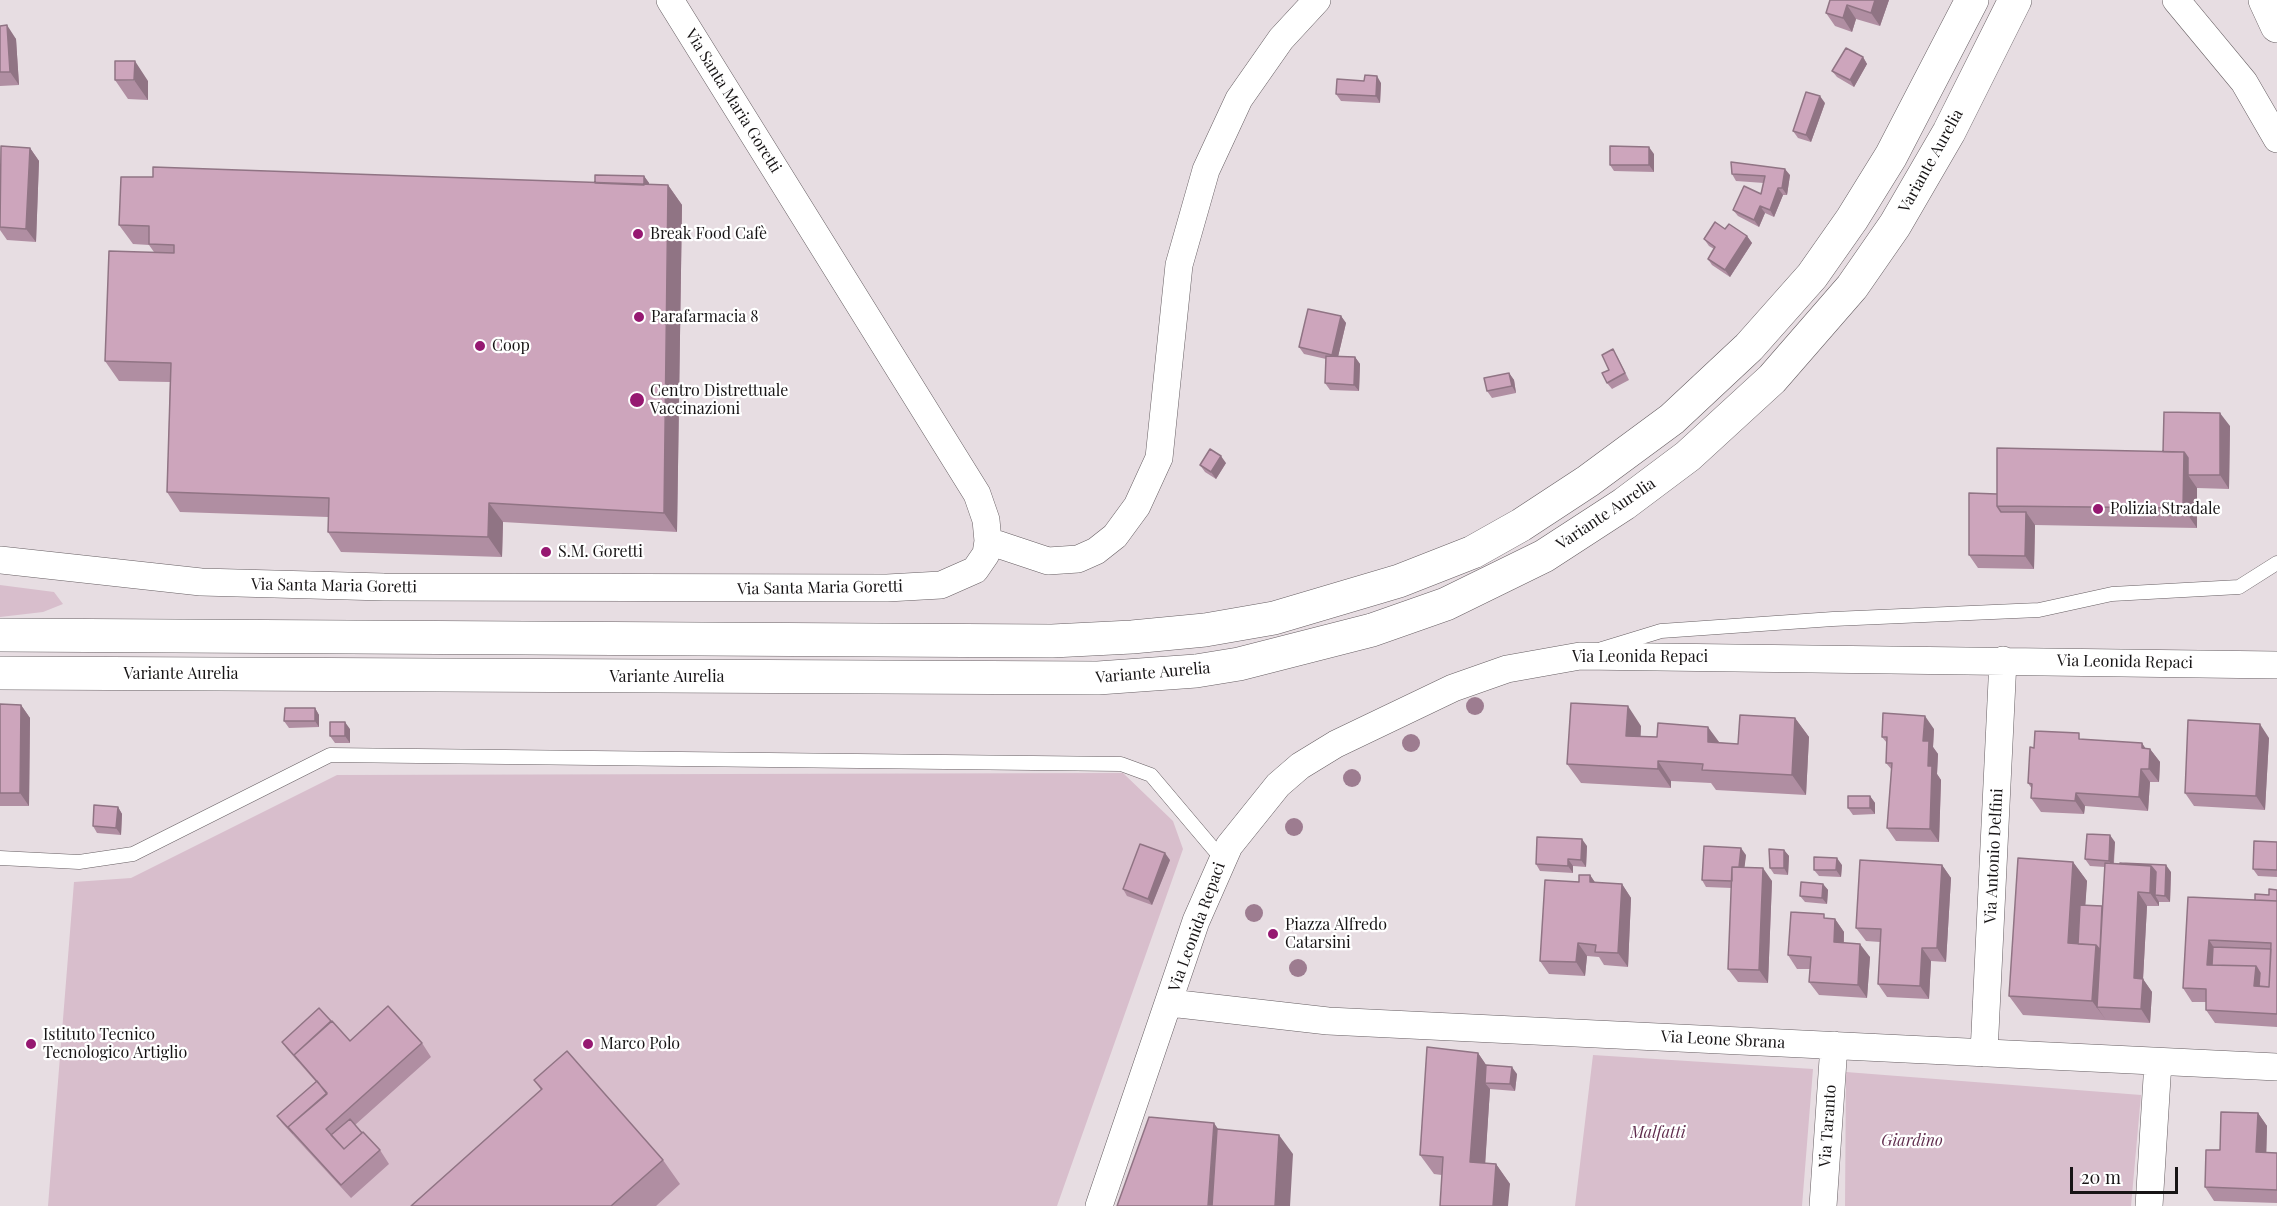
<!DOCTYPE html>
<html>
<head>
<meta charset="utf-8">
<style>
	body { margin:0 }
	#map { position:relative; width:2277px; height:1206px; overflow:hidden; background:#e7dde2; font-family:"Playfair Display",serif }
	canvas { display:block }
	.scale { position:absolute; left:2070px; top:1167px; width:108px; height:27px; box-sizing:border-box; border:3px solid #171415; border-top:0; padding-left:8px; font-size:18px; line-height:21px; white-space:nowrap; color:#171415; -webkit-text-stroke:4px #fff; paint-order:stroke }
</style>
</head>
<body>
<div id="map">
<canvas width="2277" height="1206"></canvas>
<div class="scale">20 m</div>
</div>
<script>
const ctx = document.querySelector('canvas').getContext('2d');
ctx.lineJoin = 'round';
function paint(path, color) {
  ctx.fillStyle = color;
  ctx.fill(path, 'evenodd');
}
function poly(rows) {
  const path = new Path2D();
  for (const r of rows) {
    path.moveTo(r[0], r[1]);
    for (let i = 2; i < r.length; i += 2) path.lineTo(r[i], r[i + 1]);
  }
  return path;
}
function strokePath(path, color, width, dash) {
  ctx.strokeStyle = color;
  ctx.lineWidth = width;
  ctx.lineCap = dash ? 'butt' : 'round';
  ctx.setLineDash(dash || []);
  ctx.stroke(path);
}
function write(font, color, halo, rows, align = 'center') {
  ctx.font = font + ' "Playfair Display",serif';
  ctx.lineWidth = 4.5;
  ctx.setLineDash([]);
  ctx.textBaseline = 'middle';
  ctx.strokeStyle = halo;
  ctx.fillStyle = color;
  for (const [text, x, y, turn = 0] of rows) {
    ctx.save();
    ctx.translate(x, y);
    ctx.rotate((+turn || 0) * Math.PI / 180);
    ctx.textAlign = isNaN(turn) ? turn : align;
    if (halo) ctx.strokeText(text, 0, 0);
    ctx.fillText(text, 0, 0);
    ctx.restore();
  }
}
paint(poly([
	[0,585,54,592,63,604,43,612,0,617],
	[1123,773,1173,821,1183,849,1057,1206,48,1206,74,882,131,878,337,775],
	[1593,1055,1813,1069,1802,1206,1575,1206],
	[1846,1072,2141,1095,2131,1206,1845,1206]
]), '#d8becc');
const lane = poly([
	[1602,649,1661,631,1833,619,2039,610,2112,594,2239,587,2277,563],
	[0,858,79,862,133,854,330,755,1121,764,1151,775,1222,859]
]);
const street = poly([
	[2176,0,2244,82,2277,139],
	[988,541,1048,561,1078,559,1096,551,1115,536,1137,506,1159,458,1179,265,1206,170,1239,99,1281,39,1317,0],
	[0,560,201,582,384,587,887,588,941,585,975,570,986,554,988,541,986,520,977,494,670,0],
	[1170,1003,1328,1021,2277,1067],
	[1984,1053,2003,660],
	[1099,1206,1196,921,1229,846,1278,785,1300,766,1336,744,1453,688,1507,669,1580,656,2277,665],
	[1823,1206,1834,1045],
	[2149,1206,2158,1062]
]);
const highway = poly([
	[2265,0,2277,26],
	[0,635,1052,641,1132,637,1205,630,1274,618,1399,581,1473,552,1521,525,1588,481,1672,419,1749,347,1812,276,1852,219,1891,156,1972,0],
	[0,673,1098,678,1196,671,1239,664,1372,630,1446,604,1544,556,1624,504,1688,456,1772,379,1852,287,1895,225,1949,132,2015,0]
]);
strokePath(lane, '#665e62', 15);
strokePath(street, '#665e62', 28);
strokePath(highway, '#665e62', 34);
strokePath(lane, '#fff', 14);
strokePath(street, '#fff', 27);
strokePath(highway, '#fff', 33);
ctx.fillStyle = '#9d7c90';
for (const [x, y] of [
	[1475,706],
	[1411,743],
	[1352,778],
	[1294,827],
	[1254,913],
	[1298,968]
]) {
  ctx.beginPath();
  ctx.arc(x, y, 9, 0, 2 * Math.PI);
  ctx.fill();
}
paint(poly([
	[1830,0,1889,0,1880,26,1856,19,1852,32,1835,26,1826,13],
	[0,26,16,39,19,85,0,86],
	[1863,57,1867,64,1854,87,1837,77,1832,71],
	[115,80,148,81,148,100,128,99],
	[1381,83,1380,103,1341,101,1336,94],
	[1825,103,1811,142,1798,138,1793,131],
	[30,148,39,161,36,242,7,240,0,230,0,176],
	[1654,154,1654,172,1614,171,1610,165],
	[1732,174,1790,175,1787,195,1783,195,1774,217,1765,213,1759,227,1738,216,1733,210,1761,194,1764,183,1736,181],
	[644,176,649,183,649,185,668,185,682,205,677,532,503,522,502,557,341,552,328,532,328,517,180,512,167,492,170,382,119,381,105,361,154,252,149,245,133,244,119,225,595,183],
	[1725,229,1747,236,1752,243,1730,277,1712,265,1708,259,1714,249,1709,246,1704,239],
	[1341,316,1346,323,1338,357,1355,357,1360,364,1359,391,1330,390,1325,383,1326,359,1304,354,1299,347],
	[1617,356,1629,380,1612,389,1607,383,1609,370],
	[1509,373,1514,380,1516,393,1492,398,1487,391],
	[2230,426,2229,489,2197,488,2197,528,2035,525,2034,569,1978,568,1969,555,1997,494,2163,452],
	[1226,463,1216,479,1205,472,1200,465],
	[0,704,21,705,30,718,29,806,0,806],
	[315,708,319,715,319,727,289,728,284,721],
	[1795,718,1809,737,1806,795,1716,790,1711,783,1671,781,1671,788,1581,783,1567,764,1641,726,1640,736,1738,744],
	[350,729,350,743,335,743,330,736],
	[1934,729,1933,747,1938,754,1937,774,1941,780,1939,842,1896,841,1887,828,1892,770,1886,763,1887,743,1882,737],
	[2269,738,2265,810,2194,806,2185,793],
	[2083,740,2142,743,2145,749,2150,749,2160,762,2159,782,2150,782,2148,811,2085,806,2084,814,2041,812,2031,798,2032,789,2028,783,2034,748],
	[1870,796,1875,803,1875,814,1853,815,1848,808],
	[118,807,122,814,121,835,97,833,93,826],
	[2115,842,2114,863,2171,872,2170,902,2159,902,2159,906,2147,906,2143,979,2152,992,2150,1023,2023,1015,2009,996,2073,862,2087,881,2085,905,2102,906,2105,867,2090,866,2085,859],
	[2277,842,2277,877,2258,876,2253,869],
	[1587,846,1586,867,1573,866,1573,873,1540,871,1536,864],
	[1784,850,1789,856,1788,875,1774,874,1770,868],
	[1746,855,1744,867,1772,881,1768,983,1738,982,1728,969,1732,888,1706,887,1702,880],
	[1170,860,1152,905,1127,896,1123,889],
	[1842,865,1841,877,1819,876,1814,870],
	[1942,865,1951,878,1946,962,1931,961,1929,999,1887,997,1878,984,1880,942,1866,941,1856,928],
	[1590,875,1595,883,1622,884,1631,898,1628,967,1604,965,1599,957,1587,956,1585,976,1549,974,1540,961,1579,882],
	[1823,884,1828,890,1827,904,1805,902,1800,896],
	[2277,890,2277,1027,2215,1023,2206,1010,2206,1002,2192,1002,2183,988,2188,897,2255,900,2269,895],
	[1827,918,1835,919,1844,932,1844,943,1870,957,1867,998,1819,995,1809,982,1810,969,1797,969,1788,955],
	[350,1041,422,1043,431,1057,355,1125,380,1150,389,1164,351,1198,282,1123,277,1116,316,1082,287,1049,282,1042],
	[1478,1053,1486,1065,1517,1074,1515,1091,1490,1089,1485,1163,1496,1164,1510,1184,1434,1174,1420,1155],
	[534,1080,663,1160,680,1184,656,1206,411,1206,541,1090],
	[2258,1113,2267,1126,2266,1153,2277,1153,2277,1203,2214,1201,2205,1187,2220,1150]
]), '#b08ea2');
paint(poly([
	[1875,0,1889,0,1880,26,1871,13],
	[1847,5,1856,19,1852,32,1843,18],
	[7,25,16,39,19,85,10,72],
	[1863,57,1867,64,1854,87,1850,80],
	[135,61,148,81,148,100,134,80],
	[1377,76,1381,83,1380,103,1376,96],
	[1820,96,1825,103,1811,142,1806,135],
	[1649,147,1654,154,1654,172,1649,165],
	[30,148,39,161,36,242,26,229],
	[1785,169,1790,175,1787,195,1782,188],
	[644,176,649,183,648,202,644,195],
	[668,185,682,205,677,532,664,513],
	[1778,188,1783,195,1774,217,1770,210],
	[1760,206,1765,213,1759,227,1754,220],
	[1747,236,1752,243,1730,277,1725,270],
	[1341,316,1346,323,1337,361,1332,355],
	[1355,357,1360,364,1359,391,1354,385],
	[1509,373,1514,380,1516,393,1512,386],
	[2220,413,2230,426,2229,489,2220,475],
	[2184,452,2197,472,2188,475,2197,488,2197,528,2183,508],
	[1221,456,1226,463,1216,479,1211,472],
	[489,503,503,522,502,557,488,537],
	[2026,512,2035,525,2034,569,2025,556],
	[21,705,30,718,29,806,20,793],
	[1628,706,1641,726,1640,755,1626,736],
	[315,708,319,715,319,727,315,721],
	[1925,716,1934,729,1933,747,1938,754,1937,774,1941,780,1939,842,1930,829,1923,741],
	[1795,718,1809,737,1806,795,1792,775],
	[345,722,350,729,350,743,345,736],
	[2260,724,2269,738,2265,810,2256,796],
	[1708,727,1722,746,1708,742],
	[2142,743,2150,755,2150,749,2160,762,2159,782,2149,769,2142,748],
	[1658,761,1671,781,1671,788,1658,769],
	[2141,769,2150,782,2148,811,2139,797],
	[2076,793,2085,806,2084,814,2075,801],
	[1870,796,1875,803,1875,814,1870,808],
	[118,807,122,814,121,835,116,828],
	[2110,835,2115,842,2113,868,2109,861],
	[1582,839,1587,846,1586,867,1581,860],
	[1741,848,1746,855,1742,889,1737,882],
	[1784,850,1789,856,1788,875,1784,868],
	[1165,853,1170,860,1152,905,1148,899],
	[1837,858,1842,865,1841,877,1836,870],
	[1568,859,1573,866,1573,873,1568,866],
	[2073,862,2087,881,2082,956,2068,943],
	[1942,865,1951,878,1946,962,1937,948],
	[2166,865,2171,872,2170,902,2165,896],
	[2151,866,2161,879,2155,895,2159,902,2159,906,2150,893],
	[1763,868,1772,881,1768,983,1759,970],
	[1590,875,1599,888,1590,882],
	[1622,884,1631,898,1628,967,1618,953],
	[1823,884,1828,890,1827,904,1822,898],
	[2138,892,2147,906,2143,979,2152,992,2150,1023,2141,1009,2134,978],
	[1835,919,1844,932,1843,956,1834,942],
	[2209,940,2218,954,2217,972,2207,965],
	[1578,943,1587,956,1585,976,1576,962],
	[1860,944,1870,957,1867,998,1858,985],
	[2096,945,2105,957,2097,1007,2106,1020,2092,1001],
	[1922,948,1931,961,1929,999,1920,986],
	[2256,966,2265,980,2264,993,2254,986],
	[1478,1053,1491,1072,1485,1083,1490,1089,1484,1182,1470,1162],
	[1512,1067,1517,1074,1515,1091,1510,1084],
	[2258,1113,2267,1126,2266,1166,2256,1152],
	[1214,1123,1231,1148,1227,1206,1208,1206],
	[1279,1135,1293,1154,1290,1206,1275,1206],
	[1496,1164,1510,1184,1508,1206,1493,1206]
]), '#907484');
const building = poly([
	[1830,0,1875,0,1871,13,1847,5,1843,18,1826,13,1830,0],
	[7,25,10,72,0,72,0,26,7,25],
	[1846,48,1863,57,1850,80,1832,71,1846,48],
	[115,61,135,61,134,80,115,80,115,61],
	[1365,75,1377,76,1376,96,1336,94,1337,79,1364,81,1365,75],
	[1806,92,1820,96,1806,135,1793,131,1806,92],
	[1,146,30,148,26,229,0,227,1,146],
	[1610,146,1649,147,1649,165,1610,165,1610,146],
	[1731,162,1785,169,1782,188,1778,188,1770,210,1760,206,1754,220,1733,210,1744,186,1761,194,1765,176,1732,174,1731,162],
	[153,167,668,185,664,513,489,503,488,537,328,532,329,498,167,492,171,363,105,361,109,251,174,253,174,245,149,244,149,226,119,225,121,177,153,177,153,167],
	[595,175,644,176,644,185,595,183,595,175],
	[1715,222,1725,229,1729,224,1747,236,1725,270,1708,259,1715,247,1704,239,1715,222],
	[1308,309,1341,316,1332,355,1299,347,1308,309],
	[1613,349,1625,373,1607,383,1602,373,1609,370,1602,355,1613,349],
	[1326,356,1355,357,1354,385,1325,383,1326,356],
	[1509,373,1512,386,1487,391,1484,378,1509,373],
	[2164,412,2220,413,2220,475,2188,475,2188,458,2184,452,2163,452,2164,412],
	[1997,448,2184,452,2183,508,1997,506,1997,448],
	[1210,449,1221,456,1211,472,1200,465,1210,449],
	[1969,493,1997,494,1997,506,2001,512,2026,512,2025,556,1969,555,1969,493],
	[1571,703,1628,706,1626,736,1657,737,1658,723,1708,727,1708,742,1738,744,1740,715,1795,718,1792,775,1702,770,1703,764,1658,761,1658,769,1567,764,1571,703],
	[0,704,21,705,20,793,0,793,0,704],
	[285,708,315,708,315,721,284,721,285,708],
	[1883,713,1925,716,1923,741,1929,741,1928,766,1932,766,1930,829,1887,828,1892,763,1886,763,1887,737,1882,737,1883,713],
	[2188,720,2260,724,2256,796,2185,793,2188,720],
	[330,722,345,722,345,736,330,736,330,722],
	[2035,731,2079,733,2079,739,2142,743,2142,748,2150,749,2149,769,2141,769,2139,797,2076,793,2075,801,2031,798,2032,784,2028,783,2030,747,2034,748,2035,731],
	[1848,796,1870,796,1870,808,1848,808,1848,796],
	[94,805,118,807,116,828,93,826,94,805],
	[2087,834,2110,835,2109,861,2085,859,2087,834],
	[1537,837,1582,839,1581,860,1568,859,1568,866,1536,864,1537,837],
	[2254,841,2277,842,2277,870,2253,869,2254,841],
	[1140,844,1165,853,1148,899,1123,889,1140,844],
	[1704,846,1741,848,1739,867,1732,867,1732,881,1702,880,1704,846],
	[1769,849,1784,850,1784,868,1770,868,1769,849],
	[1814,857,1837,858,1836,870,1814,870,1814,857],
	[2018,858,2073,862,2068,943,2096,945,2092,1001,2009,996,2018,858],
	[1860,860,1942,865,1937,948,1922,948,1920,986,1878,984,1881,929,1856,928,1860,860],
	[2105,863,2151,866,2150,893,2138,892,2134,978,2143,979,2141,1009,2097,1007,2105,863],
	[2120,863,2166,865,2165,896,2155,895,2156,872,2151,866,2120,863],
	[1732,867,1763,868,1759,970,1728,969,1732,867],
	[1579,875,1590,875,1590,882,1622,884,1618,953,1595,952,1596,945,1578,943,1576,962,1540,961,1545,880,1579,882,1579,875],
	[1801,882,1823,884,1822,898,1800,896,1801,882],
	[2269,889,2277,890,2277,901,2255,900,2255,894,2269,895,2269,889],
	[2188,897,2277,901,2277,1014,2206,1010,2206,989,2183,988,2188,897],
	[2209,940,2271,943,2269,987,2254,986,2256,966,2207,965,2209,940],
	[2080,905,2102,906,2100,950,2096,945,2078,944,2080,905],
	[1791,912,1824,914,1824,918,1835,919,1834,942,1860,944,1858,985,1809,982,1811,957,1788,955,1791,912],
	[2213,947,2271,949,2269,987,2259,986,2260,973,2256,966,2212,965,2213,947],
	[388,1006,422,1043,326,1129,344,1149,363,1132,380,1150,341,1185,288,1127,327,1093,294,1055,332,1021,350,1041,388,1006],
	[319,1008,331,1021,294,1055,299,1061,282,1042,319,1008],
	[1427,1047,1478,1053,1470,1162,1496,1164,1493,1206,1440,1206,1443,1157,1420,1155,1427,1047],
	[567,1051,663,1160,611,1206,411,1206,542,1089,534,1080,567,1051],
	[1486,1065,1512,1067,1510,1084,1485,1083,1486,1065],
	[317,1081,327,1094,288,1127,293,1133,277,1116,317,1081],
	[2221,1112,2258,1113,2256,1152,2277,1153,2277,1190,2205,1187,2206,1150,2220,1150,2221,1112],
	[1149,1117,1214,1123,1208,1206,1117,1206,1149,1117],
	[350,1119,362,1133,344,1149,331,1135,350,1119],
	[1217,1129,1279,1135,1275,1206,1212,1206,1217,1129]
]);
paint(building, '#cda5bc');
strokePath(building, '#907484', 1.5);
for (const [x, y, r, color] of [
	[638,234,6,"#961871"],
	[639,317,6,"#961871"],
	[480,346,6,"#961871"],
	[637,400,8,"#961871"],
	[2098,509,6,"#961871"],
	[546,552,6,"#961871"],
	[1273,934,6,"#961871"],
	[31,1044,6,"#961871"],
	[588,1044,6,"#961871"]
]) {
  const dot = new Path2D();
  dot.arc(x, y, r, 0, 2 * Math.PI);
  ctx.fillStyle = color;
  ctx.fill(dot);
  strokePath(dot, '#fff', 2);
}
write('16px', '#171415', '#fff', [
	["Via Santa Maria Goretti",733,101,58],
	["Variante Aurelia",1931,161,-61],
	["Variante Aurelia",1606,514,-34],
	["Via Santa Maria Goretti",334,586,1],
	["Via Santa Maria Goretti",820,588,-1],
	["Via Leonida Repaci",1640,657],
	["Via Leonida Repaci",2125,662,1],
	["Variante Aurelia",1153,673,-5],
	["Variante Aurelia",181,674],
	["Variante Aurelia",667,677],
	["Via Antonio Delfini",1994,856,-87],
	["Via Leonida Repaci",1197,927,-70],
	["Via Leone Sbrana",1723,1040,3],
	["Via Taranto",1828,1126,-86]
]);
write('16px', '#171415', '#fff', [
	["Break Food Cafè",650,234],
	["Parafarmacia 8",651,317],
	["Coop",492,346],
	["Centro Distrettuale",650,391],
	["Vaccinazioni",650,409],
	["Polizia Stradale",2110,509],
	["S.M. Goretti",558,552],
	["Piazza Alfredo",1285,925],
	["Catarsini",1285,943],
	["Istituto Tecnico",43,1035],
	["Tecnologico Artiglio",43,1053],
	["Marco Polo",600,1044]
], 'left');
write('italic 16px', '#602d4d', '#fff', [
	["Malfatti",1658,1133],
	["Giardino",1912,1141]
]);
</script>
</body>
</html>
